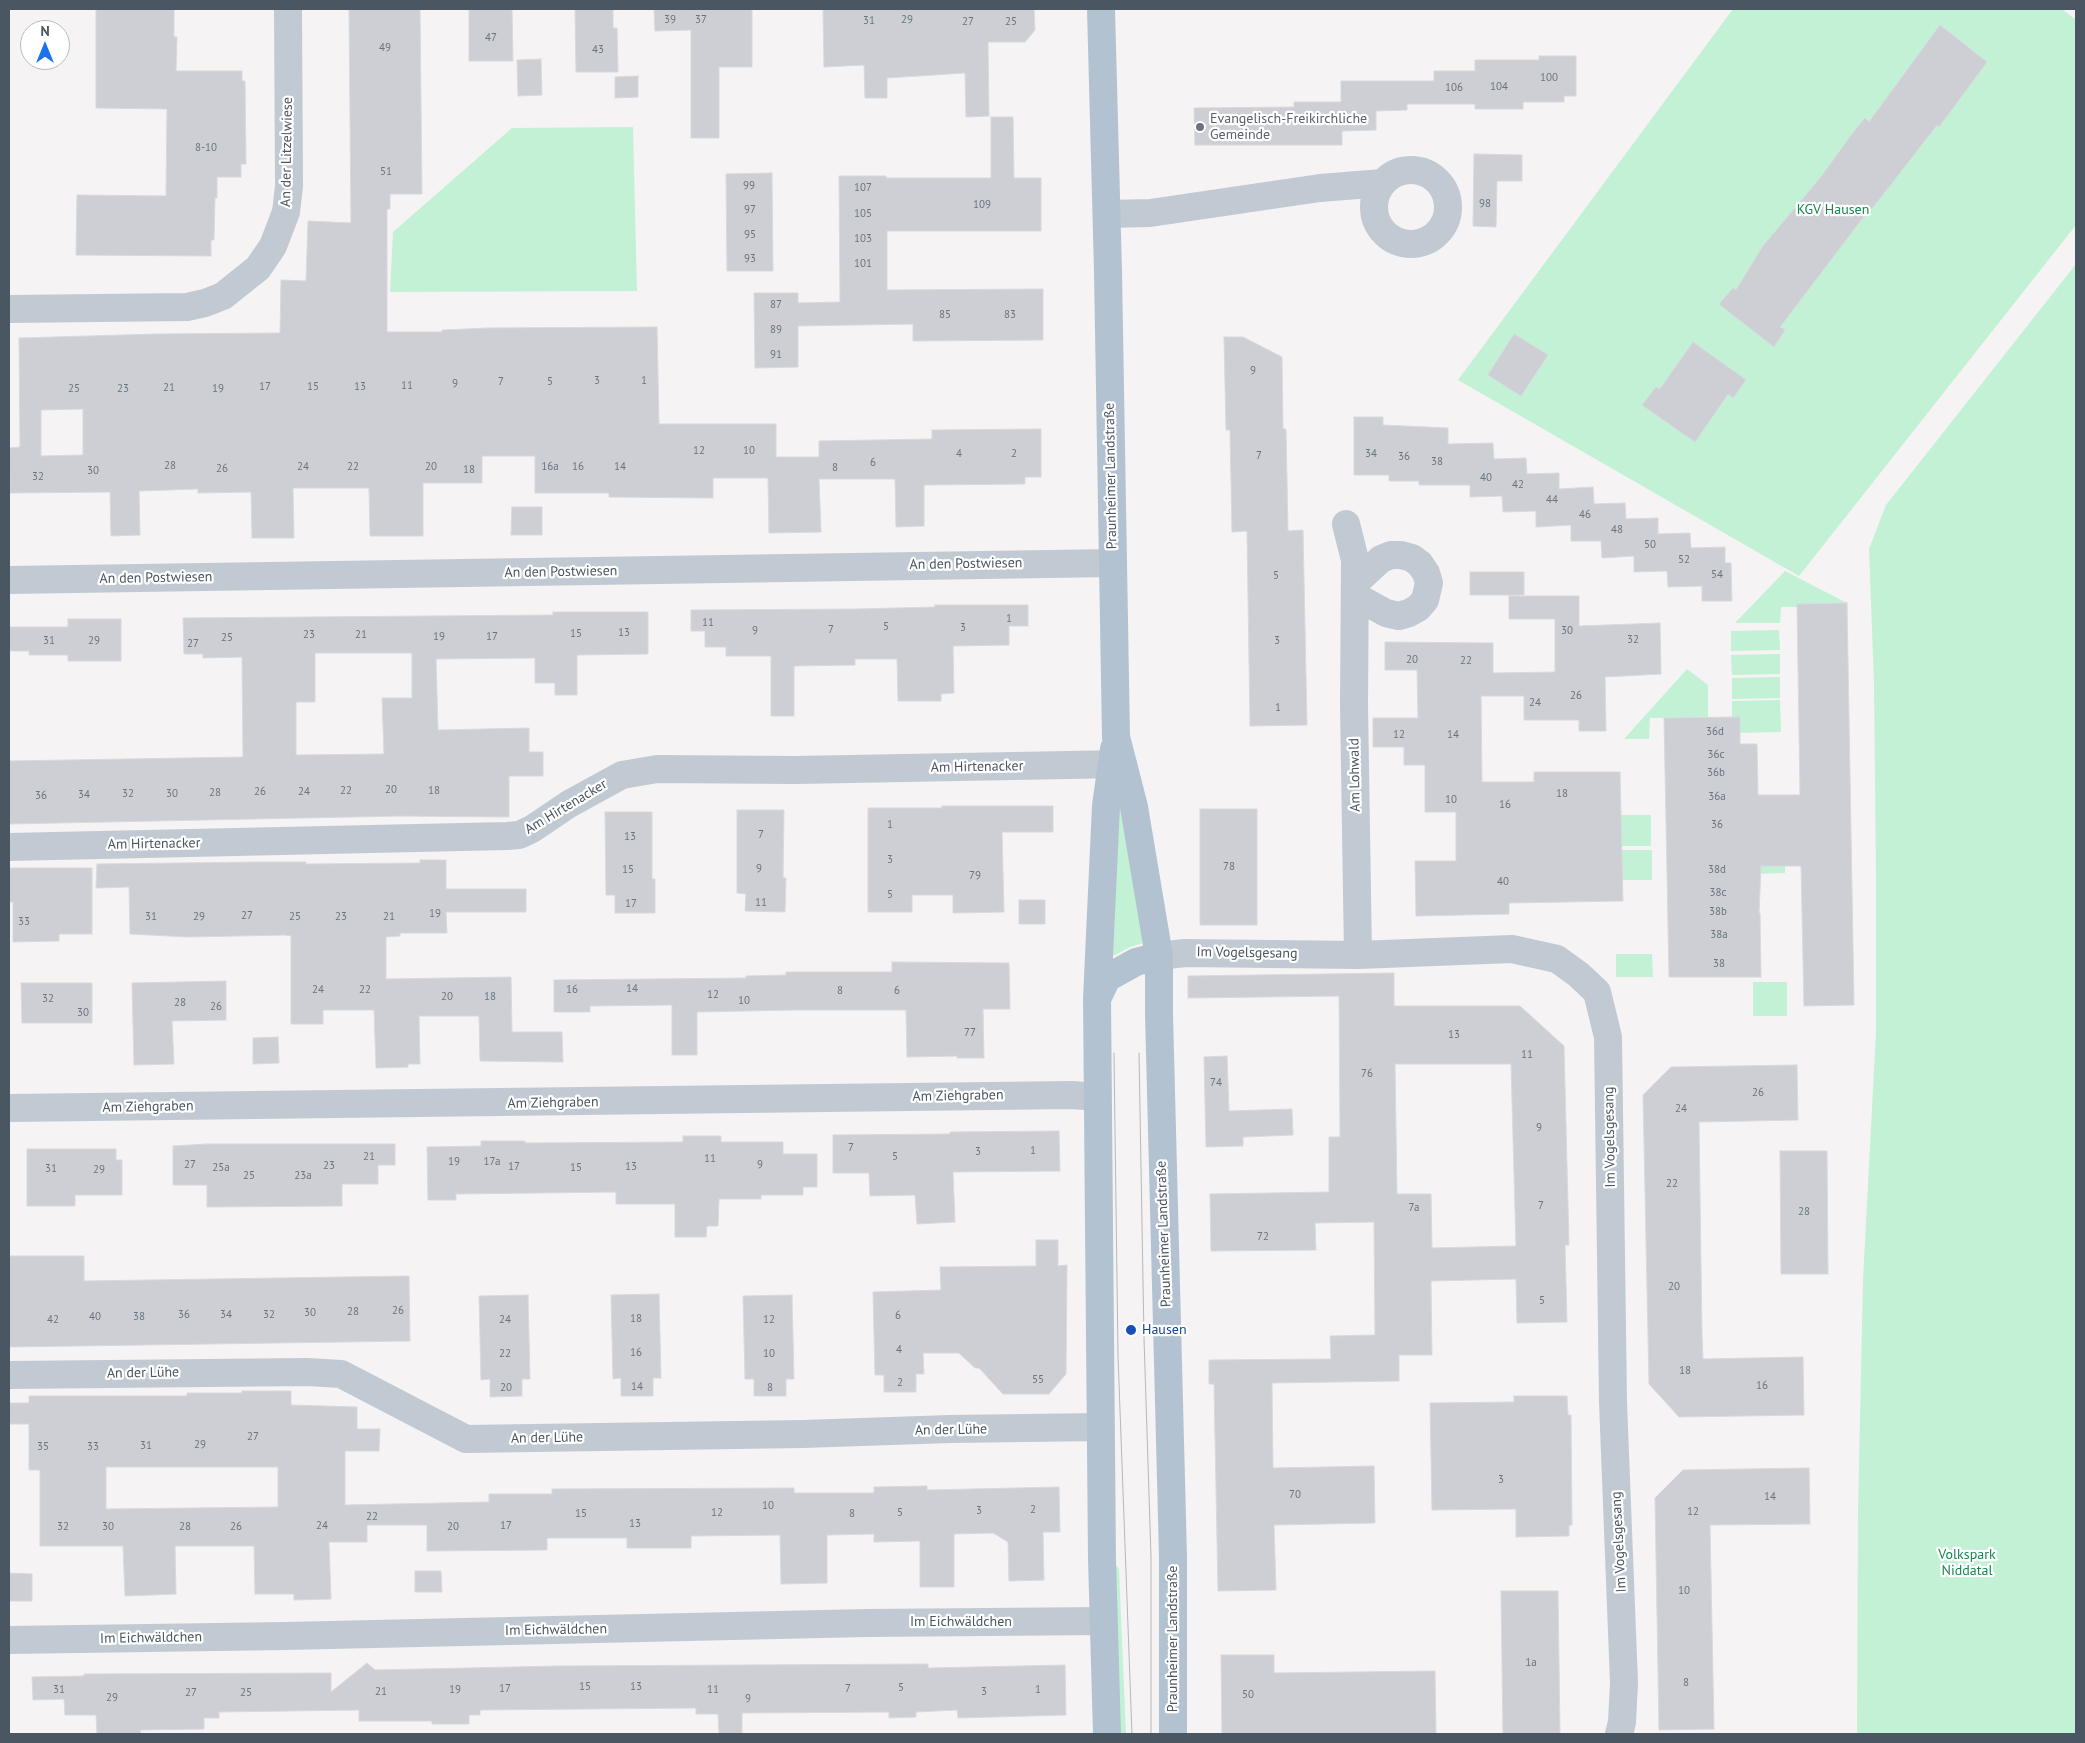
<!DOCTYPE html>
<html>
<head>
<meta charset="utf-8">
<style>
	body { margin:0 }
	#map { position:relative; width:2085px; height:1743px; overflow:hidden; background:#f5f3f3; font-family:"PT Sans",sans-serif }
	canvas { display:block }
	.frame { position:absolute; inset:0; border:10px solid #4a5661; pointer-events:none }
	.north { position:absolute; left:20px; top:20px; width:50px; height:50px; box-sizing:border-box; background:#fff; border:1px solid #b7bbc0; border-radius:50%; rotate:0deg; font-size:14px; font-weight:700; line-height:20px; text-align:center; color:#4a5661 }
	.north::after { content:''; display:block; margin:auto; width:18px; height:22px; background:#1a73e8; clip-path:polygon(50% 0,100% 100%,50% 72%,0 100%) }
</style>
</head>
<body>
<div id="map">
<canvas width="2085" height="1743"></canvas>
<div class="frame"></div>
<div class="north">N</div>
</div>
<script>
const ctx = document.querySelector('canvas').getContext('2d');
ctx.lineJoin = 'round';
function paint(path, color) {
  ctx.fillStyle = color;
  ctx.fill(path, 'evenodd');
}
function poly(rows) {
  const path = new Path2D();
  for (const r of rows) {
    if (r.length === 3) {
      path.moveTo(r[0] + r[2], r[1]);
      path.arc(r[0], r[1], r[2], 0, 2 * Math.PI);
      continue;
    }
    path.moveTo(r[0], r[1]);
    for (let i = 2; i < r.length; i += 2) path.lineTo(r[i], r[i + 1]);
  }
  return path;
}
function strokePath(path, color, width, dash) {
  ctx.strokeStyle = color;
  ctx.lineWidth = width;
  ctx.lineCap = dash ? 'butt' : 'round';
  ctx.setLineDash(dash || []);
  ctx.stroke(path);
}
function write(font, color, halo, rows, align = 'center') {
  ctx.font = font + ' "PT Sans",sans-serif';
  ctx.lineWidth = 4.5;
  ctx.setLineDash([]);
  ctx.textBaseline = 'middle';
  ctx.strokeStyle = halo;
  ctx.fillStyle = color;
  for (const [text, x, y, turn = 0] of rows) {
    ctx.save();
    ctx.translate(x, y);
    ctx.rotate((+turn || 0) * Math.PI / 180);
    ctx.textAlign = isNaN(turn) ? turn : align;
    if (halo) ctx.strokeText(text, 0, 0);
    ctx.fillText(text, 0, 0);
    ctx.restore();
  }
}
paint(poly([
	[1733,9,2062,9,2076,20,2076,225,1799,576,1458,380],
	[633,127,637,291,390,292,393,232,512,128],
	[2076,264,2076,1734,1857,1734,1858,1512,1863,1280,1876,1032,1876,877,1874,683,1869,549,1886,505],
	[1785,571,1847,603,1797,604,1797,607,1781,607,1780,623,1735,623],
	[1779,630,1780,650,1731,651,1731,631],
	[1780,654,1780,674,1732,675,1731,655],
	[1687,669,1708,685,1708,717,1650,718,1649,739,1624,739],
	[1780,677,1780,698,1732,699,1732,678],
	[1780,700,1781,732,1732,733,1732,701],
	[1116,789,1124,789,1144,943,1130,947,1113,956,1110,956],
	[1613,815,1651,815,1651,846,1614,846],
	[1785,841,1785,873,1751,874],
	[1614,850,1652,850,1652,880,1615,880],
	[1616,954,1652,954,1653,977,1616,977],
	[1787,982,1787,1016,1753,1016,1753,982],
	[1117,1566,1119,1569,1126,1734,1118,1734,1114,1567]
]), '#c3f1d5');
const building = poly([
	[96,9,174,9,174,37,177,37,176,71,242,71,242,81,245,81,246,164,241,164,241,177,217,177,217,198,215,198,214,240,211,240,211,256,76,255,77,195,166,196,167,109,96,108,96,9],
	[349,9,420,9,422,194,390,194,390,209,387,209,387,332,442,332,442,330,488,328,657,327,659,424,776,424,776,457,819,457,819,441,932,439,932,430,1041,429,1041,477,1025,477,1025,484,924,485,924,526,896,527,895,479,819,479,821,532,769,533,768,478,713,478,713,498,609,497,609,493,535,493,535,456,482,456,482,483,423,483,423,536,370,536,369,488,293,488,294,538,252,538,251,492,198,493,198,489,139,491,140,535,111,536,110,492,10,493,9,448,20,447,19,338,156,334,280,333,281,280,306,281,308,221,351,223,349,9],
	[83,409,83,455,41,456,41,410,83,409],
	[469,9,512,9,513,61,469,61,469,9],
	[575,9,613,9,613,28,617,28,618,72,576,72,575,9],
	[654,9,752,9,752,67,719,67,719,138,691,138,691,30,655,31,654,9],
	[823,9,1034,9,1035,30,1025,42,988,42,989,116,966,117,965,73,887,78,887,98,865,98,864,65,824,67,823,9],
	[1940,25,1987,62,1939,127,1937,125,1885,192,1869,212,1868,211,1780,327,1785,330,1774,347,1719,304,1733,288,1736,290,1763,246,1821,177,1852,134,1865,118,1869,122,1940,25],
	[1539,56,1576,56,1576,96,1564,96,1564,102,1523,102,1523,109,1475,109,1475,104,1407,104,1407,110,1376,111,1376,130,1342,131,1342,145,1195,145,1194,108,1294,107,1294,102,1341,102,1341,81,1434,81,1434,71,1475,71,1475,60,1539,60,1539,56],
	[541,59,542,95,518,96,517,60,541,59],
	[638,76,638,97,615,98,615,77,638,76],
	[991,117,1013,117,1014,178,1041,178,1041,231,887,231,887,290,1043,289,1043,340,913,341,913,324,798,326,798,367,755,368,754,293,798,293,798,303,840,302,839,176,886,176,886,178,991,178,991,117],
	[1474,154,1522,155,1522,181,1497,181,1496,227,1473,226,1474,154],
	[772,173,773,271,727,271,726,174,772,173],
	[1514,334,1548,355,1521,396,1488,375,1514,334],
	[1224,337,1243,337,1282,357,1283,429,1286,429,1288,531,1303,530,1307,725,1250,726,1247,531,1232,532,1230,430,1226,430,1224,337],
	[1693,342,1746,380,1733,398,1728,394,1695,442,1642,405,1656,387,1660,389,1693,342],
	[1354,417,1383,417,1383,425,1448,428,1448,444,1493,443,1494,459,1526,458,1527,474,1559,473,1559,489,1593,487,1594,504,1625,503,1626,519,1658,518,1658,534,1690,533,1691,548,1725,547,1725,563,1731,563,1732,601,1702,601,1702,586,1668,587,1667,571,1634,572,1634,556,1602,558,1601,541,1571,541,1571,525,1536,527,1536,511,1503,512,1502,496,1470,497,1470,485,1419,485,1419,481,1389,481,1389,475,1354,475,1354,417],
	[512,507,542,507,542,535,511,535,512,507],
	[1470,572,1524,572,1524,595,1470,595,1470,572],
	[1509,596,1579,596,1579,626,1660,623,1661,674,1605,677,1606,731,1579,731,1579,720,1524,720,1524,696,1481,696,1482,782,1534,782,1534,772,1620,772,1623,901,1509,903,1509,914,1416,916,1415,861,1456,861,1456,812,1425,812,1425,765,1404,765,1404,747,1373,747,1373,718,1418,718,1417,670,1385,670,1385,642,1493,643,1493,673,1555,672,1555,619,1509,619,1509,596],
	[1847,603,1854,1005,1804,1006,1801,866,1761,866,1759,913,1760,913,1761,977,1669,977,1664,718,1740,717,1740,744,1757,744,1758,795,1800,795,1797,604,1847,603],
	[935,605,1028,605,1028,626,1009,626,1009,645,953,646,954,693,941,694,941,701,898,701,897,659,855,659,855,665,794,666,794,716,771,716,771,656,726,656,726,647,705,647,705,631,691,631,691,610,857,609,935,607,935,605],
	[553,612,648,612,648,654,577,655,577,695,555,695,555,683,535,683,535,658,436,659,438,730,529,728,529,752,543,752,543,776,509,776,509,817,401,816,9,824,9,761,243,757,242,657,203,658,203,654,184,654,183,618,553,615,553,612],
	[315,653,412,653,412,698,382,698,384,754,296,755,296,702,315,702,315,653],
	[68,619,121,619,121,661,68,661,68,655,29,655,29,651,9,651,9,627,68,627,68,619],
	[942,806,1053,806,1053,832,1002,832,1004,912,953,913,953,895,912,895,912,912,868,912,868,808,942,808,942,806],
	[1200,809,1257,809,1257,925,1200,925,1200,809],
	[737,810,784,810,783,878,786,878,785,912,745,911,746,894,737,893,737,810],
	[605,812,652,812,652,879,655,879,655,913,615,913,615,895,606,895,605,812],
	[420,860,446,860,446,889,526,889,526,912,446,912,447,933,400,933,400,936,386,937,386,979,511,977,512,1032,562,1032,563,1062,480,1061,479,1016,419,1016,420,1064,408,1064,408,1067,376,1068,374,1010,323,1010,323,1024,291,1024,291,936,285,935,188,937,130,934,129,887,96,888,97,864,258,862,306,862,306,864,420,863,420,860],
	[9,868,92,868,92,934,59,934,59,941,13,942,13,902,9,902,9,868],
	[1019,900,1045,900,1045,924,1019,924,1019,900],
	[892,962,1009,963,1010,1009,983,1009,984,1058,957,1058,957,1056,907,1057,906,1010,793,1010,697,1012,697,1055,672,1055,672,1005,590,1006,590,1012,554,1012,554,980,746,978,746,976,786,975,786,972,892,972,892,962],
	[1394,973,1394,1006,1520,1006,1564,1046,1569,1245,1565,1245,1567,1322,1517,1323,1516,1279,1431,1281,1432,1355,1399,1355,1399,1381,1272,1383,1273,1468,1374,1466,1375,1523,1274,1525,1276,1590,1218,1591,1214,1384,1209,1384,1209,1360,1331,1359,1330,1336,1375,1335,1374,1222,1315,1223,1316,1250,1211,1251,1210,1194,1329,1192,1329,1137,1340,1137,1339,996,1188,998,1188,976,1394,973],
	[1395,1064,1511,1064,1516,1246,1432,1248,1431,1194,1397,1194,1395,1064],
	[226,981,226,1020,172,1021,174,1064,134,1065,132,983,226,981],
	[21,983,92,983,92,1023,22,1023,21,983],
	[278,1037,279,1063,253,1064,253,1038,278,1037],
	[1227,1056,1229,1111,1292,1109,1293,1135,1243,1137,1243,1146,1206,1147,1204,1057,1227,1056],
	[1797,1065,1798,1120,1699,1122,1702,1335,1703,1359,1803,1357,1804,1415,1679,1417,1649,1384,1643,1095,1671,1067,1797,1065],
	[1059,1131,1060,1171,953,1172,955,1222,917,1224,915,1195,870,1196,869,1173,833,1173,833,1135,950,1134,950,1132,1059,1131],
	[683,1136,721,1136,721,1142,783,1142,783,1154,817,1154,817,1187,803,1187,803,1195,761,1195,761,1199,719,1199,718,1226,707,1226,706,1237,675,1237,675,1204,616,1204,616,1192,456,1194,456,1200,428,1200,427,1147,481,1146,481,1141,525,1141,525,1143,683,1142,683,1136],
	[207,1144,395,1144,395,1165,378,1165,378,1184,342,1184,342,1206,207,1207,207,1185,173,1185,173,1146,207,1144],
	[27,1149,116,1149,116,1160,122,1160,122,1195,75,1195,75,1206,27,1206,27,1149],
	[1780,1151,1827,1151,1828,1274,1781,1274,1780,1151],
	[1036,1240,1058,1240,1058,1266,1067,1265,1066,1374,1049,1394,1003,1394,979,1368,975,1368,959,1353,923,1353,924,1374,916,1374,916,1392,884,1392,884,1375,875,1375,873,1292,941,1290,940,1267,1036,1266,1036,1240],
	[9,1256,84,1256,84,1281,409,1276,410,1341,9,1347,9,1256],
	[659,1294,661,1378,653,1378,653,1396,621,1396,621,1378,613,1379,611,1295,659,1294],
	[528,1295,530,1379,522,1379,522,1396,490,1397,490,1379,481,1380,479,1296,528,1295],
	[792,1295,794,1379,786,1379,786,1396,754,1396,754,1379,745,1379,743,1296,792,1295],
	[242,1391,291,1391,291,1405,357,1407,357,1429,380,1429,379,1451,345,1451,345,1505,489,1502,489,1494,552,1494,552,1489,794,1488,794,1493,874,1493,874,1487,927,1486,927,1490,1059,1487,1060,1532,1043,1532,1044,1580,1009,1581,1008,1542,993,1533,954,1534,954,1587,920,1587,920,1541,874,1542,874,1534,827,1535,827,1583,781,1584,780,1535,691,1536,691,1548,627,1548,627,1538,547,1538,547,1550,427,1551,427,1525,367,1525,367,1542,329,1542,331,1599,294,1600,294,1594,255,1594,254,1546,175,1546,176,1594,125,1596,123,1546,40,1546,40,1470,29,1470,29,1424,9,1424,9,1403,29,1403,29,1396,187,1396,187,1393,242,1393,242,1391],
	[106,1467,278,1467,278,1507,106,1509,106,1467],
	[1514,1396,1567,1396,1568,1415,1571,1415,1572,1525,1569,1525,1569,1536,1516,1537,1516,1509,1432,1510,1430,1403,1514,1402,1514,1396],
	[1809,1468,1810,1524,1710,1525,1714,1729,1659,1730,1655,1498,1683,1470,1809,1468],
	[415,1571,441,1571,442,1592,415,1592,415,1571],
	[9,1573,32,1574,32,1601,9,1601,9,1573],
	[1501,1591,1558,1591,1560,1734,1503,1734,1501,1591],
	[1221,1655,1274,1655,1274,1673,1435,1671,1436,1734,1222,1734,1221,1655],
	[367,1663,375,1670,558,1666,928,1664,928,1668,1065,1665,1066,1715,958,1718,957,1710,916,1712,916,1717,889,1718,889,1712,742,1713,742,1734,719,1734,718,1714,696,1714,696,1708,480,1710,480,1715,469,1715,469,1724,432,1724,432,1721,359,1721,359,1710,219,1712,219,1718,204,1718,204,1729,140,1730,141,1734,97,1734,96,1715,65,1715,64,1699,33,1700,32,1677,84,1676,84,1674,331,1673,331,1692,367,1663]
]);
paint(building, '#cdcfd5');
strokePath(building, '#d7d9de', 1);
strokePath(poly([
	[1411,207,37],
	[1107,214,1150,213,1320,188,1383,183],
	[9,309,187,307,205,303,223,296,258,268,273,246,286,212,289,186,288,9],
	[1346,524,1355,560,1354,705,1358,955],
	[9,580,1113,563],
	[1355,583,1381,559,1391,555,1401,555,1412,558,1420,564,1426,573,1429,583,1425,600,1418,608,1409,613,1399,616,1386,613,1355,596],
	[9,847,507,836,519,835,532,829,569,804,622,775,657,769,795,770,1123,764],
	[1159,956,1185,953,1358,955,1512,949,1557,959,1579,975,1597,992,1608,1037,1613,1402,1624,1683,1622,1722,1619,1734],
	[9,1108,1072,1095,1097,1097],
	[9,1375,307,1372,341,1374,466,1439,803,1434,950,1429,1100,1427],
	[9,1640,285,1636,867,1623,1103,1621]
]), '#c1cad2', 28);
strokePath(poly([
	[1101,9,1108,272,1116,737,1134,807,1159,956,1159,1014,1173,1557,1173,1734],
	[1097,999,1107,978,1136,962,1159,956],
	[1107,1734,1102,1559,1097,999,1106,806,1114,749]
]), '#b3c2d1', 28);
strokePath(poly([
	[1114,1053,1118,1356,1132,1734],
	[1139,1053,1144,1338,1151,1557,1151,1734]
]), '#b5b8bd', 1);
for (const [x, y, r, color] of [
	[1200,127,5,"#6b7280"],
	[1131,1330,6,"#1a4fb4"]
]) {
  const dot = new Path2D();
  dot.arc(x, y, r, 0, 2 * Math.PI);
  ctx.fillStyle = color;
  ctx.fill(dot);
  strokePath(dot, '#fff', 2);
}
write('11px', '#6b747e', null, [
	["39",670,20],
	["37",701,20],
	["29",907,20],
	["31",869,21],
	["27",968,22],
	["25",1011,22],
	["47",491,38],
	["49",385,48],
	["43",598,50],
	["100",1549,78],
	["104",1499,87],
	["106",1454,88],
	["8-10",206,148],
	["51",386,172],
	["99",749,186],
	["107",863,188],
	["98",1485,204],
	["109",982,205],
	["97",750,210],
	["105",863,214],
	["95",750,235],
	["103",863,239],
	["93",750,259],
	["101",863,264],
	["87",776,305],
	["85",945,315],
	["83",1010,315],
	["89",776,330],
	["91",776,355],
	["9",1253,371],
	["3",597,381],
	["1",644,381],
	["7",501,382],
	["5",550,382],
	["9",455,384],
	["11",407,386],
	["17",265,387],
	["15",313,387],
	["13",360,387],
	["21",169,388],
	["25",74,389],
	["23",123,389],
	["19",218,389],
	["12",699,451],
	["10",749,451],
	["4",959,454],
	["2",1014,454],
	["34",1371,454],
	["7",1259,456],
	["36",1404,457],
	["38",1437,462],
	["6",873,463],
	["28",170,466],
	["24",303,467],
	["22",353,467],
	["20",431,467],
	["16a",550,467],
	["16",578,467],
	["14",620,467],
	["8",835,468],
	["26",222,469],
	["18",469,470],
	["30",93,471],
	["32",38,477],
	["40",1486,478],
	["42",1518,485],
	["44",1552,500],
	["46",1585,515],
	["48",1617,530],
	["50",1650,545],
	["52",1684,560],
	["54",1717,575],
	["5",1276,576],
	["1",1009,619],
	["11",708,623],
	["5",886,627],
	["3",963,628],
	["7",831,630],
	["9",755,631],
	["30",1567,631],
	["13",624,633],
	["15",576,634],
	["23",309,635],
	["21",361,635],
	["19",439,637],
	["17",492,637],
	["25",227,638],
	["32",1633,640],
	["31",49,641],
	["29",94,641],
	["3",1277,641],
	["27",193,644],
	["20",1412,660],
	["22",1466,661],
	["26",1576,696],
	["24",1535,703],
	["1",1278,708],
	["36d",1715,732],
	["12",1399,735],
	["14",1453,735],
	["36c",1716,755],
	["36b",1716,773],
	["20",391,790],
	["22",346,791],
	["18",434,791],
	["26",260,792],
	["24",304,792],
	["28",215,793],
	["32",128,794],
	["30",172,794],
	["18",1562,794],
	["34",84,795],
	["36",41,796],
	["36a",1717,797],
	["10",1451,800],
	["16",1505,805],
	["1",890,825],
	["36",1717,825],
	["7",761,835],
	["13",630,837],
	["3",890,860],
	["78",1229,867],
	["9",759,869],
	["15",628,870],
	["38d",1717,870],
	["79",975,876],
	["40",1503,882],
	["38c",1718,893],
	["5",890,895],
	["11",761,903],
	["17",631,904],
	["38b",1718,912],
	["19",435,914],
	["27",247,916],
	["31",151,917],
	["29",199,917],
	["25",295,917],
	["23",341,917],
	["21",389,917],
	["33",24,922],
	["38a",1719,935],
	["38",1719,964],
	["14",632,989],
	["24",318,990],
	["22",365,990],
	["16",572,990],
	["8",840,991],
	["6",897,991],
	["12",713,995],
	["20",447,997],
	["18",490,997],
	["32",48,999],
	["10",744,1001],
	["28",180,1003],
	["26",216,1007],
	["30",83,1013],
	["77",970,1033],
	["13",1454,1035],
	["11",1527,1055],
	["76",1367,1074],
	["74",1216,1083],
	["26",1758,1093],
	["24",1681,1109],
	["9",1539,1128],
	["7",851,1148],
	["1",1033,1151],
	["3",978,1152],
	["21",369,1157],
	["5",895,1157],
	["11",710,1159],
	["19",454,1162],
	["17a",492,1162],
	["27",190,1165],
	["9",760,1165],
	["23",329,1166],
	["17",514,1167],
	["13",631,1167],
	["25a",221,1168],
	["15",576,1168],
	["31",51,1169],
	["29",99,1170],
	["25",249,1176],
	["23a",303,1176],
	["22",1672,1184],
	["7",1541,1206],
	["7a",1414,1208],
	["28",1804,1212],
	["72",1263,1237],
	["20",1674,1287],
	["5",1542,1301],
	["26",398,1311],
	["28",353,1312],
	["30",310,1313],
	["36",184,1315],
	["34",226,1315],
	["32",269,1315],
	["6",898,1316],
	["40",95,1317],
	["38",139,1317],
	["18",636,1319],
	["42",53,1320],
	["24",505,1320],
	["12",769,1320],
	["4",899,1350],
	["16",636,1353],
	["22",505,1354],
	["10",769,1354],
	["18",1685,1371],
	["55",1038,1380],
	["2",900,1383],
	["16",1762,1386],
	["14",637,1387],
	["20",506,1388],
	["8",770,1388],
	["27",253,1437],
	["29",200,1445],
	["31",146,1446],
	["35",43,1447],
	["33",93,1447],
	["3",1501,1480],
	["70",1295,1495],
	["14",1770,1497],
	["10",768,1506],
	["2",1033,1510],
	["3",979,1511],
	["12",1693,1512],
	["12",717,1513],
	["5",900,1513],
	["15",581,1514],
	["8",852,1514],
	["22",372,1517],
	["13",635,1524],
	["24",322,1526],
	["17",506,1526],
	["32",63,1527],
	["30",108,1527],
	["28",185,1527],
	["26",236,1527],
	["20",453,1527],
	["10",1684,1591],
	["1a",1531,1663],
	["8",1686,1683],
	["15",585,1687],
	["13",636,1687],
	["5",901,1688],
	["17",505,1689],
	["7",848,1689],
	["31",59,1690],
	["19",455,1690],
	["11",713,1690],
	["1",1038,1690],
	["21",381,1692],
	["3",984,1692],
	["27",191,1693],
	["25",246,1693],
	["50",1248,1695],
	["29",112,1698],
	["9",748,1699]
]);
write('14px', '#5b616d', '#fff', [
	["Evangelisch-Freikirchliche",1210,119],
	["Gemeinde",1210,135]
], 'left');
write('14px', '#4a5661', '#fff', [
	["An der Litzelwiese",287,152,-89],
	["Praunheimer Landstraße",1111,476,-91],
	["An den Postwiesen",966,564,-1],
	["An den Postwiesen",561,572,-1],
	["An den Postwiesen",156,578,-1],
	["Am Hirtenacker",977,767,-1],
	["Am Lohwald",1355,775,-91],
	["Am Hirtenacker",566,807,-31],
	["Am Hirtenacker",154,844,-1],
	["Im Vogelsgesang",1247,953,1],
	["Am Ziehgraben",958,1096,-1],
	["Am Ziehgraben",553,1103,-1],
	["Am Ziehgraben",148,1107,-1],
	["Im Vogelsgesang",1610,1137,-91],
	["Praunheimer Landstraße",1164,1234,-92],
	["An der Lühe",143,1373,-1],
	["An der Lühe",951,1430,-1],
	["An der Lühe",547,1438,-1],
	["Im Vogelsgesang",1619,1542,-93],
	["Im Eichwäldchen",961,1622],
	["Im Eichwäldchen",556,1630,-1],
	["Im Eichwäldchen",151,1638,-1],
	["Praunheimer Landstraße",1173,1639,-90]
]);
write('14px', '#17864f', '#fff', [
	["KGV Hausen",1833,210],
	["Volkspark",1967,1555],
	["Niddatal",1967,1571]
]);
write('14px', '#164399', '#fff', [
	["Hausen",1142,1330]
], 'left');
</script>
</body>
</html>
